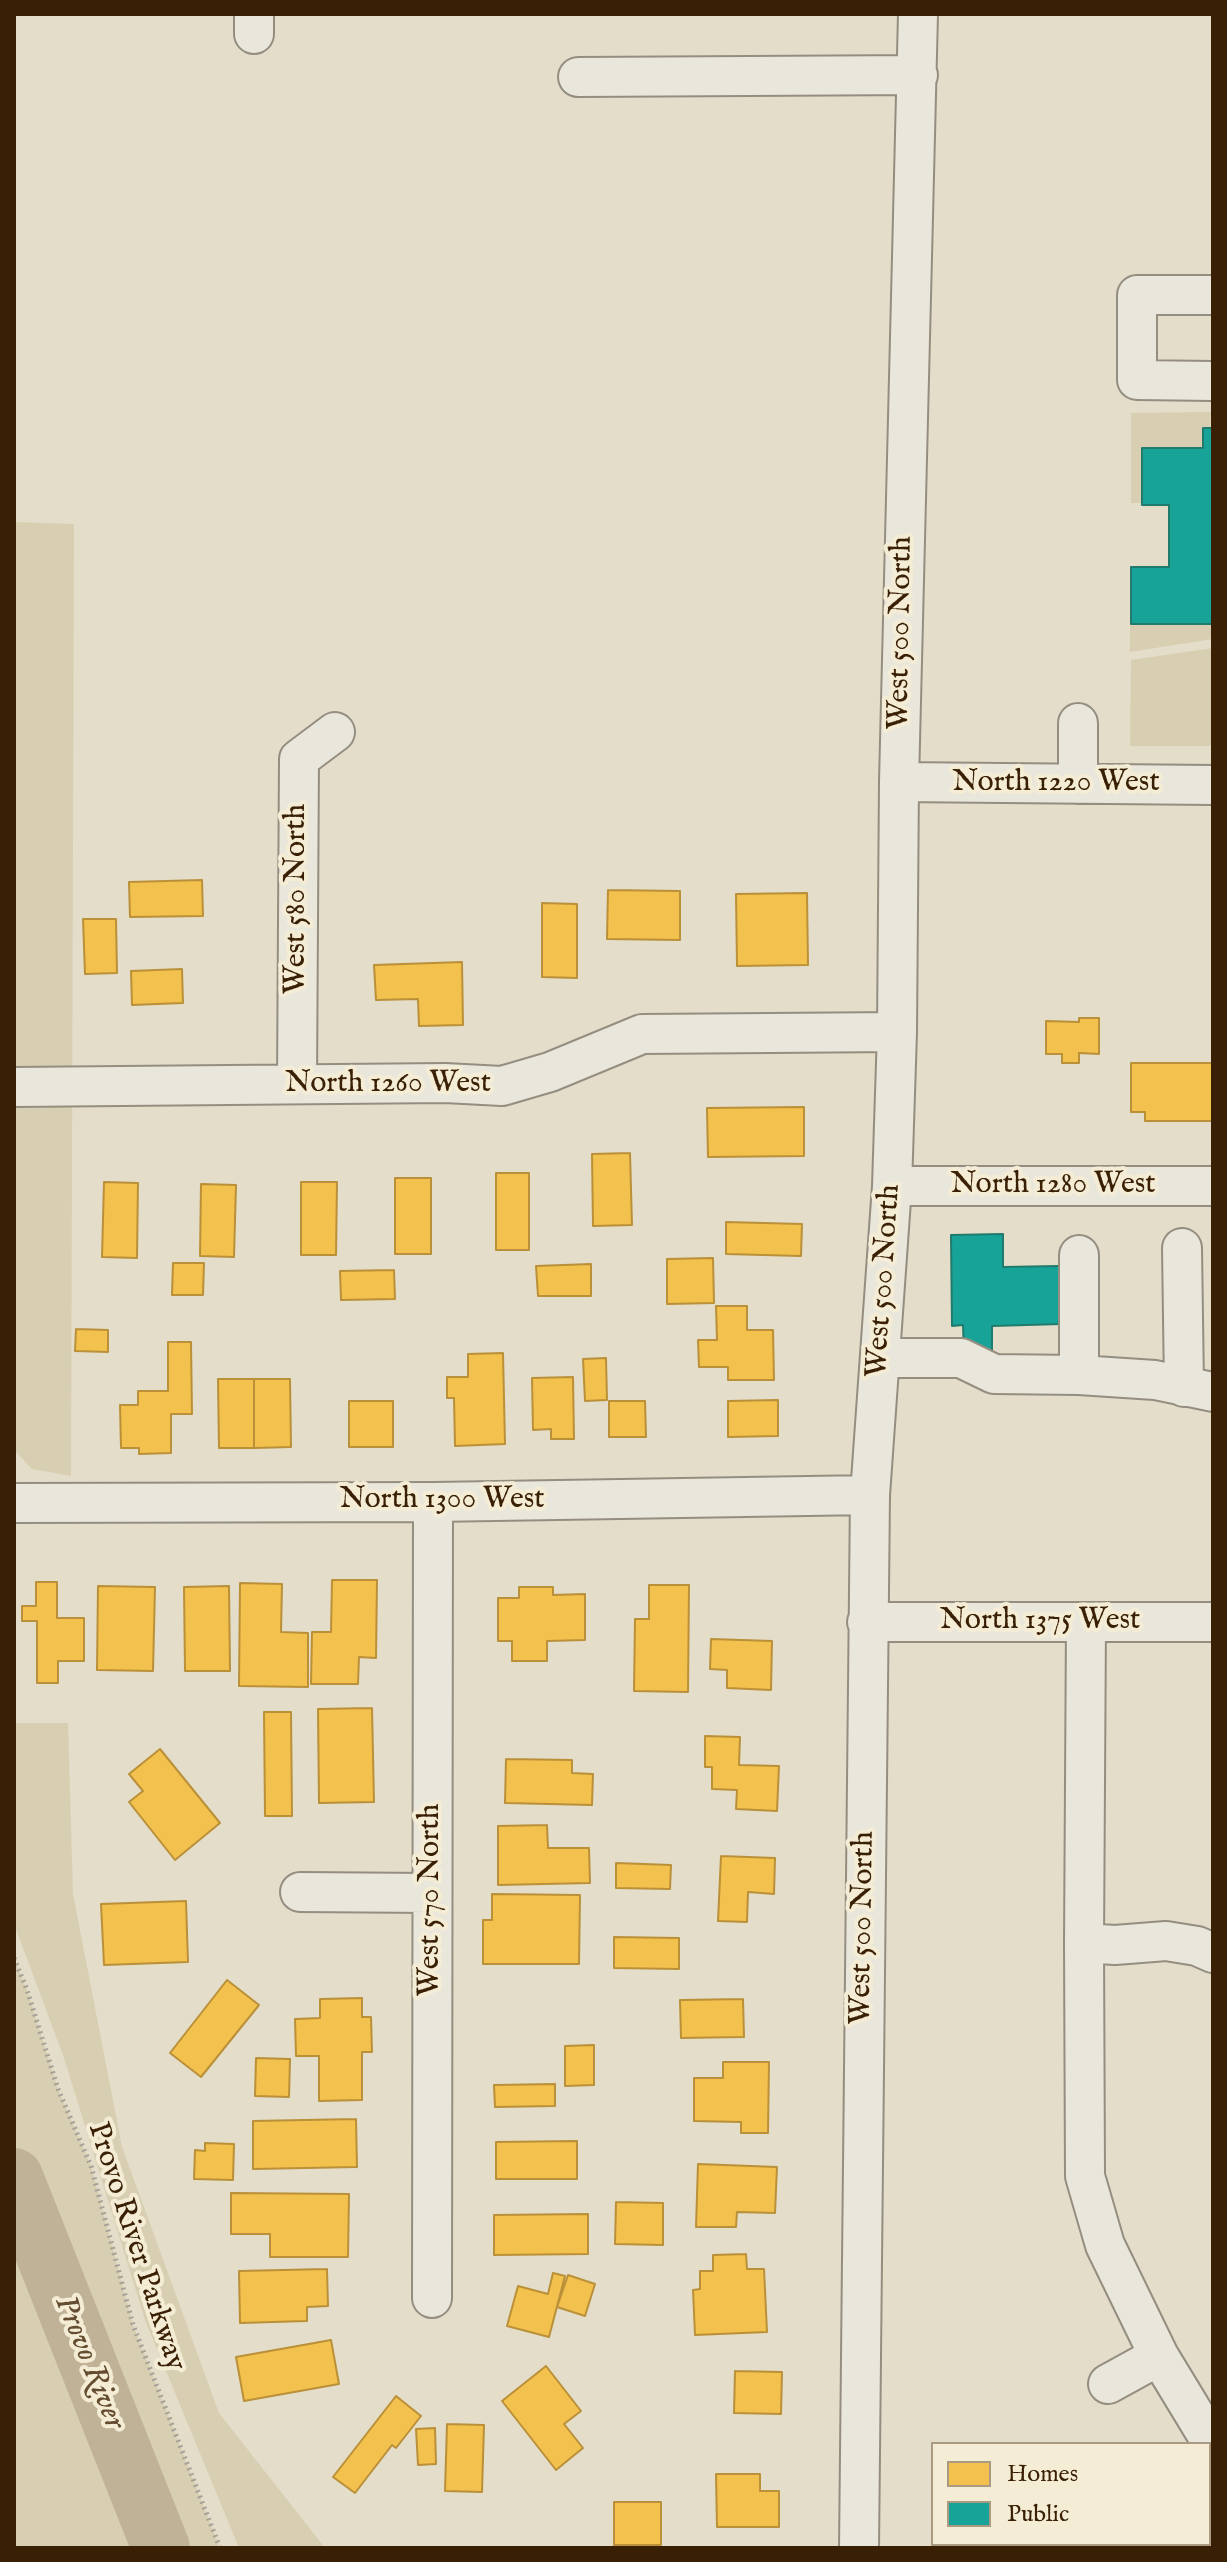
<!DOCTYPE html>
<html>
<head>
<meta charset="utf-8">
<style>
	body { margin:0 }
	#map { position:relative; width:1227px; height:2562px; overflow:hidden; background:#e4ddca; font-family:"IM FELL English",serif }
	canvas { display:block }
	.frame { position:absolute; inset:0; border:16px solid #391f04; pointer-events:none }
	.legend { position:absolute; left:931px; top:2442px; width:280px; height:104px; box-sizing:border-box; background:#f4ecd5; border:2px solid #a99a81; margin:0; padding:10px 14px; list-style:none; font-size:24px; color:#391f04 }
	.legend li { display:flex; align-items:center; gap:16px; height:40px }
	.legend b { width:40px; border:2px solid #a99a81 }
</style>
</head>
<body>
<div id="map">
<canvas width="1227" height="2562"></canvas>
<div class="frame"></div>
<ul class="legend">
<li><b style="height:22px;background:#f2c14e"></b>Homes</li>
<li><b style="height:22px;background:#17a398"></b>Public</li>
</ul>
</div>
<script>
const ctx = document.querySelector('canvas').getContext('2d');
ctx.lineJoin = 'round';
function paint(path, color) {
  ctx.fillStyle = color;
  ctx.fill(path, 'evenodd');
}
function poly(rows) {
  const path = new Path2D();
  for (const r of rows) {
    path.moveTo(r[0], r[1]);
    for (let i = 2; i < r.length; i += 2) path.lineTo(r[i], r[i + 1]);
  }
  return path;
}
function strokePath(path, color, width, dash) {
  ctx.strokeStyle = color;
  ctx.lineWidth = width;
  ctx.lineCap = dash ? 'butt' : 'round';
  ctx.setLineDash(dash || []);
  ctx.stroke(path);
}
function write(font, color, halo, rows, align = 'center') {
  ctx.font = font + ' "IM FELL English",serif';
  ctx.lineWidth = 8;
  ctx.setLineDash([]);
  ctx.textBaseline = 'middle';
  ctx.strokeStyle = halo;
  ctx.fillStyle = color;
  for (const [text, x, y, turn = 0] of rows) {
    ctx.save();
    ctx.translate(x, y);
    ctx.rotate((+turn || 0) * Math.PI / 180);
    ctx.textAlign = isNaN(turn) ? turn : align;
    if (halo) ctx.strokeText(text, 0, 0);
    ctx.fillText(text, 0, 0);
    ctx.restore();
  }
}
paint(poly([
	[1211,412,1210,428,1203,448,1142,448,1142,503,1131,503,1131,413],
	[14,522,74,524,71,1476,32,1469,14,1450],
	[1130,624,1213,624,1213,639,1130,652],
	[1213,648,1213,746,1130,746,1131,660],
	[14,1723,68,1723,73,1894,122,2147,219,2413,325,2548,239,2548,145,2320,64,2058,14,1924],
	[14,1958,27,1990,58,2089,91,2166,133,2325,220,2548,14,2548]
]), '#d8ceb2');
const homes = poly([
	[202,880,203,916,130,917,129,882,202,880],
	[608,890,680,891,680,940,607,939,608,890],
	[807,893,808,965,737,966,736,894,807,893],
	[542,903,577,904,577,978,542,977,542,903],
	[83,919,116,919,117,973,85,974,83,919],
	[462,962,463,1025,419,1026,418,999,376,1000,374,965,462,962],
	[182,969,183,1003,132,1005,131,971,182,969],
	[1079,1018,1099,1018,1099,1054,1079,1053,1079,1063,1062,1063,1062,1054,1046,1054,1046,1021,1079,1022,1079,1018],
	[1131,1063,1213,1063,1213,1121,1145,1121,1145,1112,1131,1112,1131,1063],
	[804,1107,804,1156,708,1157,707,1108,804,1107],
	[630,1153,632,1225,593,1226,592,1154,630,1153],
	[496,1173,529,1173,529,1250,496,1250,496,1173],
	[395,1178,431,1178,431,1254,395,1254,395,1178],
	[104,1182,138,1183,137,1258,102,1257,104,1182],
	[301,1182,337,1182,336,1255,301,1255,301,1182],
	[201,1184,236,1185,234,1257,200,1256,201,1184],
	[726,1222,802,1224,801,1256,726,1254,726,1222],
	[713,1258,714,1303,667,1304,667,1259,713,1258],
	[173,1263,204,1263,203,1295,172,1295,173,1263],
	[591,1264,591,1296,538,1296,536,1266,591,1264],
	[394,1270,395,1299,341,1300,340,1271,394,1270],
	[716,1306,747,1306,747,1330,773,1330,774,1380,728,1380,728,1367,699,1367,698,1340,717,1340,716,1306],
	[76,1329,108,1330,108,1352,75,1351,76,1329],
	[168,1342,191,1342,192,1414,171,1414,171,1453,139,1454,139,1448,121,1448,120,1405,138,1405,138,1391,168,1391,168,1342],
	[503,1353,505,1444,455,1446,454,1398,447,1398,447,1377,468,1377,468,1354,503,1353],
	[606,1358,607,1400,585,1401,583,1359,606,1358],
	[573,1377,574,1439,551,1439,551,1429,533,1430,532,1378,573,1377],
	[218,1379,254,1379,254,1448,219,1448,218,1379],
	[254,1379,290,1379,291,1447,254,1448,254,1379],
	[778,1400,778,1436,728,1437,728,1401,778,1400],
	[349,1401,393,1401,393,1447,349,1447,349,1401],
	[609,1401,645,1401,646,1437,609,1437,609,1401],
	[332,1580,377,1580,376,1658,359,1657,358,1684,311,1684,312,1632,331,1632,332,1580],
	[36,1582,57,1582,57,1618,84,1618,84,1661,58,1661,58,1683,37,1683,37,1621,22,1621,22,1606,36,1606,36,1582],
	[240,1583,282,1584,281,1632,308,1633,308,1687,239,1686,240,1583],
	[649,1585,689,1585,688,1692,634,1691,635,1619,649,1619,649,1585],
	[98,1586,155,1587,153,1671,97,1670,98,1586],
	[229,1586,230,1671,185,1671,184,1587,229,1586],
	[519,1587,553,1587,553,1595,585,1594,585,1640,547,1641,547,1661,512,1661,512,1641,498,1641,498,1598,519,1598,519,1587],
	[711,1639,772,1641,771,1690,727,1688,727,1670,710,1669,711,1639],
	[372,1708,374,1802,319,1803,318,1709,372,1708],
	[264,1712,291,1712,292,1816,265,1816,264,1712],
	[705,1736,740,1737,739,1765,779,1766,777,1811,736,1809,737,1790,712,1789,712,1767,705,1767,705,1736],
	[160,1749,220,1823,175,1860,129,1802,143,1791,129,1774,160,1749],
	[506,1759,572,1760,572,1773,593,1774,592,1805,505,1803,506,1759],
	[547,1825,548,1848,589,1848,590,1883,498,1885,498,1826,547,1825],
	[721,1856,775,1858,774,1894,748,1892,747,1922,718,1921,721,1856],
	[616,1863,671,1865,670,1889,616,1888,616,1863],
	[492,1894,580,1895,579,1964,483,1964,483,1920,492,1920,492,1894],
	[186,1901,188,1962,104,1965,101,1904,186,1901],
	[614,1937,679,1938,679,1969,614,1968,614,1937],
	[227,1980,259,2005,201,2077,170,2053,227,1980],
	[362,1998,362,2017,371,2017,372,2052,362,2052,362,2100,319,2101,319,2056,296,2056,295,2019,320,2018,320,1999,362,1998],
	[743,1999,744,2037,681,2038,680,2000,743,1999],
	[594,2045,594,2085,565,2086,565,2046,594,2045],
	[256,2058,290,2059,289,2097,255,2096,256,2058],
	[723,2062,769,2062,768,2133,741,2133,741,2122,694,2121,694,2078,723,2078,723,2062],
	[555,2084,555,2106,495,2107,494,2085,555,2084],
	[356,2119,357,2167,253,2169,253,2121,356,2119],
	[577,2141,577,2179,496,2179,496,2142,577,2141],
	[205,2143,234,2144,233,2180,194,2179,195,2150,205,2151,205,2143],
	[698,2164,777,2167,775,2213,737,2212,736,2227,696,2227,698,2164],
	[231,2193,349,2194,348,2257,270,2257,270,2234,231,2234,231,2193],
	[616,2202,663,2203,663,2245,615,2244,616,2202],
	[588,2214,588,2254,494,2255,494,2215,588,2214],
	[746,2254,747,2269,764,2269,767,2332,695,2335,693,2290,700,2289,700,2271,713,2271,713,2255,746,2254],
	[327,2269,328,2306,307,2307,307,2321,240,2323,239,2271,327,2269],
	[553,2273,565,2276,549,2337,507,2326,518,2286,548,2294,553,2273],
	[568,2275,595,2284,585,2316,557,2307,568,2275],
	[331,2340,339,2384,244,2401,236,2357,331,2340],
	[546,2366,581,2411,564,2424,583,2448,556,2470,502,2401,546,2366],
	[735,2371,782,2372,781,2414,734,2413,735,2371],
	[396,2396,421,2416,396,2448,392,2445,355,2493,333,2477,396,2396],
	[447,2424,484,2425,482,2492,445,2491,447,2424],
	[435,2428,436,2464,418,2465,416,2429,435,2428],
	[716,2474,760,2474,760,2491,779,2491,779,2527,717,2527,716,2474],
	[614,2502,661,2502,661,2545,614,2545,614,2502]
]);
paint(homes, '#f2c14e');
strokePath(homes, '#ba9038', 2);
const public = poly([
	[1203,428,1213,428,1213,624,1131,624,1131,567,1169,567,1169,505,1142,505,1142,448,1203,448,1203,428],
	[1003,1234,1003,1267,1059,1266,1061,1324,992,1326,992,1354,964,1354,963,1325,952,1326,951,1235,1003,1234]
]);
paint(public, '#17a398');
strokePath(public, '#217b6c', 2);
strokePath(poly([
	[14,2177,161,2548]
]), '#c0b296', 58);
const minor = poly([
	[254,14,254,34],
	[578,77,918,75],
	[1213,295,1137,295,1137,380,1213,381],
	[899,782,1213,785],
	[1078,784,1078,723],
	[297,1084,299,759,335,732],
	[14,1087,445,1083,502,1086,550,1072,642,1034,897,1032],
	[892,1186,1213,1186],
	[1182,1248,1184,1387],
	[880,1358,961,1358,994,1374,1079,1375,1155,1380,1213,1392],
	[1079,1375,1079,1255],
	[14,1503,433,1502,870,1495],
	[867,1622,1213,1622],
	[1086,1623,1084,1943,1085,2176,1105,2245,1159,2356,1213,2445],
	[300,1892,431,1893],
	[1084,1943,1115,1945,1166,1941,1197,1946,1213,1953],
	[432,2298,433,1502],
	[1108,2384,1159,2356],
	[859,2548,870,1495,892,1186,897,1032,899,782,918,14]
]);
strokePath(minor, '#958e80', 42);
strokePath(poly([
	[14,1958,27,1990,58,2089,91,2166,133,2325,220,2548]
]), '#a7a297', 5, [2, 4]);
strokePath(minor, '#e9e6dc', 38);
write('30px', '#391f04', '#f4ecd5', [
	["West 500 North",902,633,-89],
	["North 1220 West",1056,784],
	["West 580 North",298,899,-90],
	["North 1260 West",388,1085],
	["North 1280 West",1053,1186],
	["West 500 North",885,1281,-86],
	["North 1300 West",442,1501],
	["North 1375 West",1040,1622],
	["West 570 North",432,1900,-90],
	["West 500 North",864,1928,-89],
	["Provo River Parkway",135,2247,72]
]);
write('italic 32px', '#634c2f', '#f4ecd5', [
	["Provo River",88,2363,68]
]);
</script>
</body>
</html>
